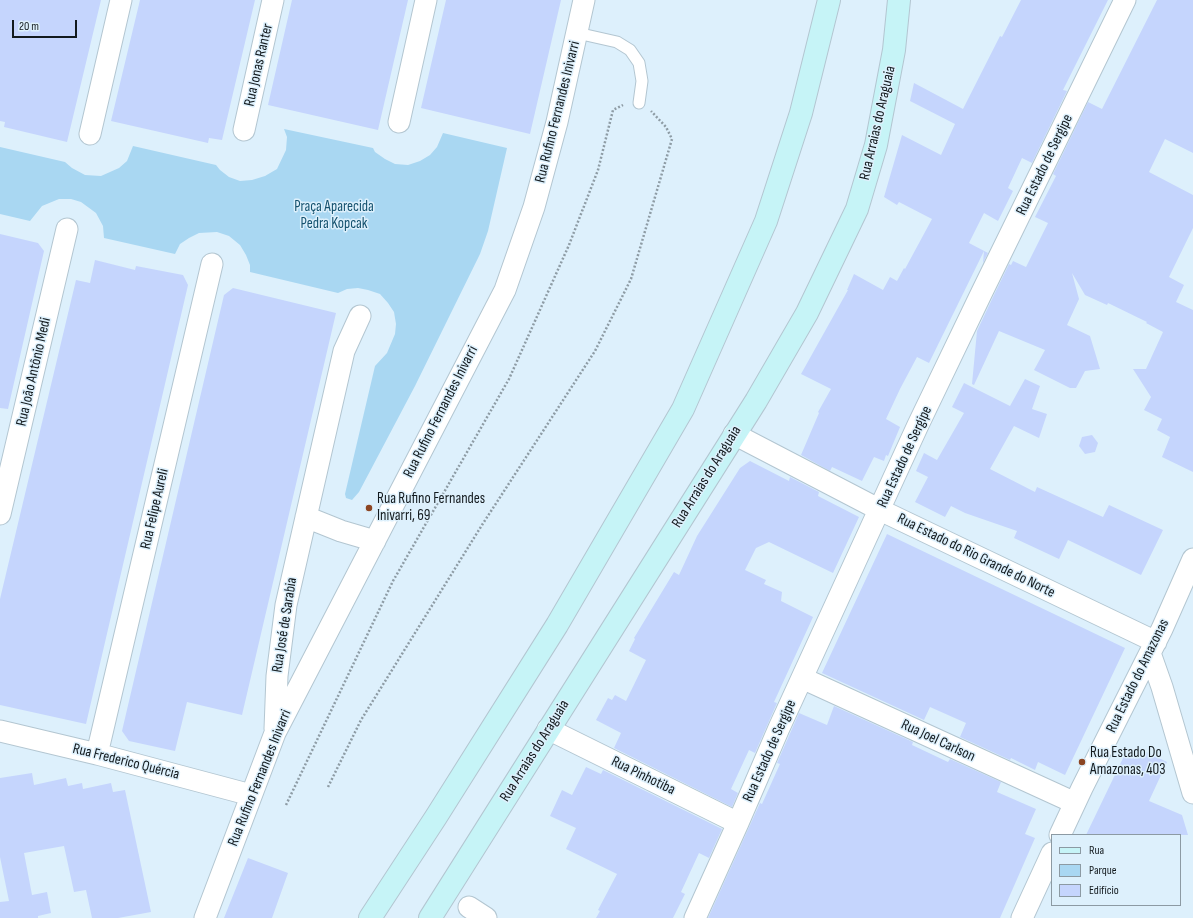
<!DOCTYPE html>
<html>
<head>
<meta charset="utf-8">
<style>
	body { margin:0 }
	#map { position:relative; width:1193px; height:918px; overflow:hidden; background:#ddf0fc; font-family:"Sofia Sans Condensed",sans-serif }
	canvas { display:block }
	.legend { position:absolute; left:1051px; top:834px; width:130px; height:72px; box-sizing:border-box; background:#ddf0fc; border:1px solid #8c9aa3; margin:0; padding:5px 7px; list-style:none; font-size:12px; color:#131a1e }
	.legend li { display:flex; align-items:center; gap:8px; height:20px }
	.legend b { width:20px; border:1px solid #8c9aa3 }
	.scale { position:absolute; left:12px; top:20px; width:65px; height:18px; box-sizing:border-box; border:2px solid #131a1e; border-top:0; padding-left:5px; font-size:12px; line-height:14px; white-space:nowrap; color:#131a1e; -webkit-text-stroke:3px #ddf0fc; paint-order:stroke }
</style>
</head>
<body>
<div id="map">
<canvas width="1193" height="918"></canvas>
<ul class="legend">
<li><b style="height:5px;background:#c6f4f7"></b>Rua</li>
<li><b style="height:11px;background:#a9d7f2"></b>Parque</li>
<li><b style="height:11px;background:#c5d5fd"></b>Edifício</li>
</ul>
<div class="scale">20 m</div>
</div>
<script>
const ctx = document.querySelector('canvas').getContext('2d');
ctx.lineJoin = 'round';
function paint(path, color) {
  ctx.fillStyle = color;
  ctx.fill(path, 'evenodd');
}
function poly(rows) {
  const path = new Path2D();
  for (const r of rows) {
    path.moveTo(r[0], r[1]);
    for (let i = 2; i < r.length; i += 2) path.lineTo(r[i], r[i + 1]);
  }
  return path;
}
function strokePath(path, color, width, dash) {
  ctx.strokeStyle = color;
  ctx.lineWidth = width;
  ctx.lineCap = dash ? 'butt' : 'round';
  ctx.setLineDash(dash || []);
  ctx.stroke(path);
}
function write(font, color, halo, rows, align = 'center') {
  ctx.font = font + ' "Sofia Sans Condensed",sans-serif';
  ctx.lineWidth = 3;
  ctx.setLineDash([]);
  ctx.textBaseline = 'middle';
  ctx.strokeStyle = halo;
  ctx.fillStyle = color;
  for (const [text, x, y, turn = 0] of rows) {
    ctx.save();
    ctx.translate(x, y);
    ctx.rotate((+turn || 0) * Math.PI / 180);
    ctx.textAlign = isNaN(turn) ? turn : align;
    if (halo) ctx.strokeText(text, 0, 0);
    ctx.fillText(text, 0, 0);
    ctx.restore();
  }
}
paint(poly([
	[284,129,373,148,375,152,385,159,395,164,408,165,420,161,430,155,437,147,443,133,507,148,488,231,480,254,415,386,359,492,352,500,346,498,345,494,375,366,387,353,395,334,396,324,394,312,388,303,380,294,368,290,358,288,347,289,338,293,250,272,250,265,246,255,240,245,229,236,217,232,199,233,189,238,180,244,175,254,104,238,103,226,96,213,81,202,71,199,59,199,42,206,30,221,0,214,0,147,65,162,72,168,85,175,101,176,119,168,127,161,133,146,216,165,220,170,229,177,240,181,252,180,265,176,277,169,286,150,287,137]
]), '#a9d7f2');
paint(poly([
	[0,0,101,0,67,142,4,127,5,122,0,121],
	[140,0,255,0,222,140,209,138,208,143,111,121],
	[292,0,408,0,378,130,268,105],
	[446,0,561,0,530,134,421,108],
	[1021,0,1108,0,1063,90,1067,91,1032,163,1022,158,1008,188,1013,191,998,221,984,213,969,243,988,253,983,263,984,251,929,363,917,357,900,389,886,419,900,427,888,456,886,455,884,461,874,457,862,481,832,467,830,471,801,455,819,413,818,412,831,389,801,374,848,290,847,290,854,274,883,290,890,277,897,281,904,268,905,269,932,219,899,202,897,205,884,197,902,135,941,155,955,124,910,101,914,83,963,109,1000,36,1002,37],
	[1157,0,1193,0,1193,153,1165,139,1149,172,1193,195,1193,228,1169,277,1184,285,1176,302,1193,310,1193,472,1162,457,1170,437,1157,430,1162,419,1144,410,1151,397,1133,369,1146,369,1163,332,1146,323,1147,322,1108,303,1107,305,1085,295,1072,273,1079,299,1067,325,1090,336,1100,369,1085,371,1076,388,1070,388,1034,370,1045,350,999,331,974,385,972,384,977,331,993,297,1009,264,1011,265,1013,261,1026,267,1048,223,1035,217,1056,176,1053,174,1088,102,1102,109],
	[0,234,38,243,44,251,8,409,0,408],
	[95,260,135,270,136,266,183,275,188,285,86,724,0,705,0,599,76,280,90,283],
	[233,288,336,313,242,715,187,702,175,751,129,741,122,731,224,295],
	[1025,379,1040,386,1032,409,1047,414,1039,438,1014,426,990,469,1035,492,1037,487,1103,517,1109,505,1163,530,1141,575,1068,540,1059,559,1014,538,1017,531,965,513,951,506,945,517,915,502,928,477,916,471,924,453,937,460,964,413,952,407,964,383,1010,406],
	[1092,435,1098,443,1095,452,1085,454,1079,446,1082,437],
	[750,461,789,481,790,477,819,492,818,496,859,517,833,573,769,542,756,548,745,570,766,580,764,584,782,592,781,601,813,617,774,702,777,703,755,753,749,750,731,789,738,793,732,807,614,748,621,733,596,720,608,698,612,700,615,695,626,701,646,660,629,651,635,639,634,638,674,572,679,575,697,536,740,468],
	[887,534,1125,648,1065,775,1038,762,1035,770,1011,758,1010,760,960,737,966,723,930,707,924,720,822,673],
	[834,706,913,742,912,745,948,762,950,759,1001,782,997,792,1036,809,1025,834,1035,838,1000,918,708,918,760,803,762,804,780,764,777,763,799,713,827,725],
	[1140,749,1167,762,1149,801,1182,815,1188,835,1086,835,1125,754,1135,759],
	[586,767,601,774,603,770,722,829,709,858,699,853,681,892,685,894,673,918,596,918,600,911,598,910,617,874,566,849,576,828,550,816,562,790,572,795],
	[32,773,34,785,66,778,68,786,82,783,83,789,111,783,113,792,125,790,151,912,118,918,92,918,86,890,74,892,64,846,24,853,32,895,47,892,51,913,38,916,38,918,0,918,0,902,9,901,0,857,0,778],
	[248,858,288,873,272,918,224,918]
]), '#c5d5fd');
const service = poly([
	[577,33,617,42,630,50,639,63,642,81,639,103]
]);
const minor = poly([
	[399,122,426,0],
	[244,130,273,0],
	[90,134,121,0],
	[734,434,880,510,1156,642],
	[0,514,67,229],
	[306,517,341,531,375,541],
	[1150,653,1162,687,1193,793],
	[802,678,1075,803],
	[275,729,277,676,286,605,344,351,360,316],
	[548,729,738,823],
	[0,731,97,754,251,795],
	[97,754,212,264],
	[1060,835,1082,788,1162,629,1193,559],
	[469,907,486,918],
	[205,918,275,733,505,290,534,207,557,122,584,0],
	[695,918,738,823,779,728,918,425,982,292,1125,0],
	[1022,918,1052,853]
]);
const secondary = poly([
	[370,918,436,817,557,625,683,409,766,221,801,113,829,0],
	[430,918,756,401,807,313,857,209,876,145,894,50,899,0]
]);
strokePath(service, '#b3c6d1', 13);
strokePath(minor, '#b3c6d1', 23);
strokePath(secondary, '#b3c6d1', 24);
strokePath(poly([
	[328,787,361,720,482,525,595,351,631,279,672,139,666,127,651,111],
	[286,805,393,581,509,379,569,245,598,170,613,110,623,105]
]), '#8e9ca5', 2.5, [2, 2]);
strokePath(service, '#fff', 11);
strokePath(minor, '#fff', 21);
strokePath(secondary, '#c6f4f7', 22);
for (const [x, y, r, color] of [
	[369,508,4,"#8c4522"],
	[1082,762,4,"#8c4522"]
]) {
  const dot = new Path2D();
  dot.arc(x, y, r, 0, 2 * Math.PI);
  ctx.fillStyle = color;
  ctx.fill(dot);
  strokePath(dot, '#ddf0fc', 1.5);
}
write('15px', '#131a1e', '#ddf0fc', [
	["Rua Jonas Ranter",259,65,-77],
	["Rua Rufino Fernandes Inivarri",558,112,-76],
	["Rua Arraias do Araguaia",878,123,-77],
	["Rua Estado de Sergipe",1045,165,-64],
	["Rua João Antônio Medi",34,372,-77],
	["Rua Rufino Fernandes Inivarri",441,412,-63],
	["Rua Estado de Sergipe",905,457,-65],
	["Rua Arraias do Araguaia",707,477,-58],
	["Rua Felipe Aureli",155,509,-77],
	["Rua Estado do Rio Grande do Norte",976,556,26],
	["Rua José de Sarabia",285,625,-81],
	["Rua Estado do Amazonas",1138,676,-64],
	["Rua Joel Carlson",938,741,25],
	["Rua Arraias do Araguaia",535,751,-58],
	["Rua Estado de Sergipe",770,751,-66],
	["Rua Frederico Quércia",126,762,14],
	["Rua Pinhotiba",643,776,26],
	["Rua Rufino Fernandes Inivarri",260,778,-68]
]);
write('15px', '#15526f', '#ddf0fc', [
	["Praça Aparecida",334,207],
	["Pedra Kopcak",334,224]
]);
write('15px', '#131a1e', '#ddf0fc', [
	["Rua Rufino Fernandes",377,499],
	["Inivarri, 69",377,516],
	["Rua Estado Do",1090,753],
	["Amazonas, 403",1090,770]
], 'left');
</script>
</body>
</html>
